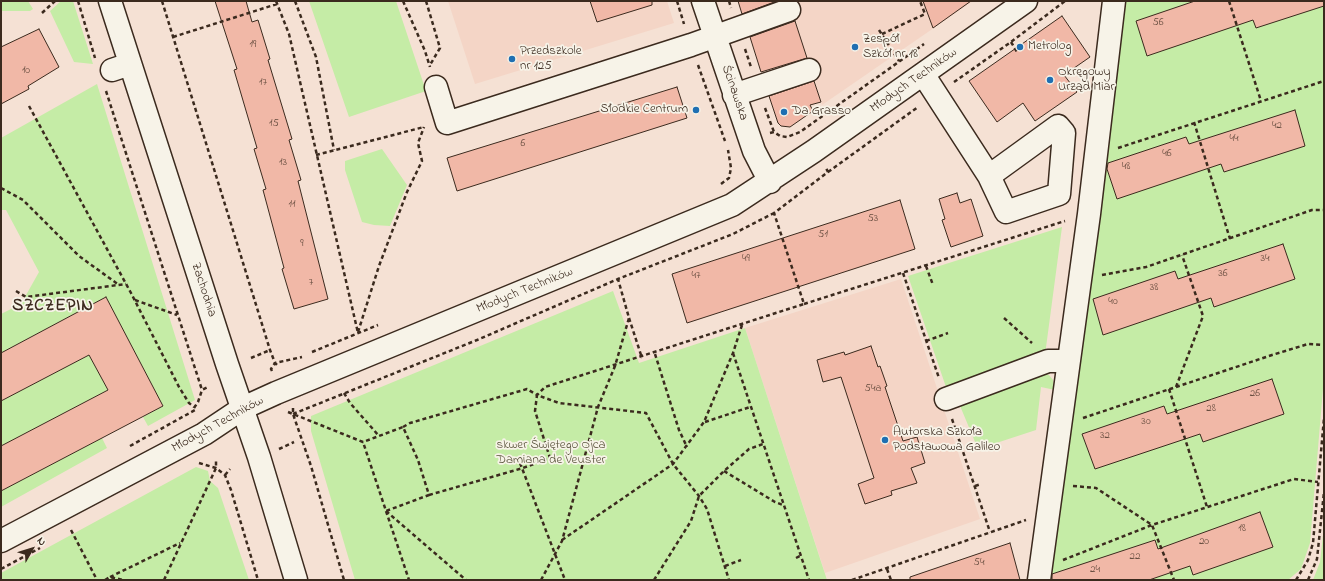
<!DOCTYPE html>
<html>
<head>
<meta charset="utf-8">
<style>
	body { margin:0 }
	#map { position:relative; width:1325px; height:581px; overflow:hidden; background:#f5e1d4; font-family:"Indie Flower",sans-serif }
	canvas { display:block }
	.frame { position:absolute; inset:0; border:2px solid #3b2a1e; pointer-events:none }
	.north { position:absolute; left:12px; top:529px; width:40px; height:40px; -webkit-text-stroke:3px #f7f3e8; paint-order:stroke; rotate:51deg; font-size:11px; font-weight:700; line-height:16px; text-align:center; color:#3b2a1e }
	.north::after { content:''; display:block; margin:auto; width:14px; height:18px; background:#3b2a1e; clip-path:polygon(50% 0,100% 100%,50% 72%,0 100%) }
</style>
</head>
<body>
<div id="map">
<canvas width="1325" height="581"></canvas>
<div class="frame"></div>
<div class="north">N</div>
</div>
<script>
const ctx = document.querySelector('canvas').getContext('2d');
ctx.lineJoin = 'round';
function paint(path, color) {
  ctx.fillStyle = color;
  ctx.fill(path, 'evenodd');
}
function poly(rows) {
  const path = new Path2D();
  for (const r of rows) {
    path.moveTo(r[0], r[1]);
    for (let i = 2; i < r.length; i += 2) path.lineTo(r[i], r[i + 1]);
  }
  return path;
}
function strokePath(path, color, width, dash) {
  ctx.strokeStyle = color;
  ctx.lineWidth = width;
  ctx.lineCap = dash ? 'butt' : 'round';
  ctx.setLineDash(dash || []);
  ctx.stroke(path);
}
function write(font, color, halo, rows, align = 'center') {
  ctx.font = font + ' "Indie Flower",sans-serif';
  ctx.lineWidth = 3.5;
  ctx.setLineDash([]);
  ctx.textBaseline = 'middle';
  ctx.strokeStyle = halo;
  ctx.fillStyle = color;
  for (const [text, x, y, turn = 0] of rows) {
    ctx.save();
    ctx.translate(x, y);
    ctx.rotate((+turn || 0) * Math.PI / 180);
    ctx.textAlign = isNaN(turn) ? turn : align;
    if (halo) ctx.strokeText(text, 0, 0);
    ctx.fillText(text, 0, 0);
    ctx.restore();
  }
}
paint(poly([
	[448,1,667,1,674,23,475,84],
	[788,1,973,1,822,105],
	[901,279,980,519,825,573,745,328]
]), '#f4d5c6');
paint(poly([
	[1,1,28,1,33,9,30,11,1,11],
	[61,1,73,1,93,64,74,62,50,11],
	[309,1,396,1,426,91,349,117],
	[1121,1,1324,1,1324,377,1310,543,1301,569,1288,580,1048,580],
	[97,84,195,400,148,426,143,417,163,406,106,297,1,353,1,314,21,304,39,272,6,210,1,210,1,138],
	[382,149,407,185,390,226,374,225,362,222,345,170,345,161],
	[1062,227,1045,355,947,390,908,276],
	[613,291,639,363,745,328,827,580,355,580,311,431,311,416],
	[89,355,108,390,1,446,1,401],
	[1043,373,1049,375,1053,380,1055,390,1041,387,1036,430,978,449,958,401],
	[102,438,107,448,1,507,1,491],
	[196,467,208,471,210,481,218,488,249,580,1,580,1,573],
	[1324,526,1324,580,1313,580,1320,562]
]), '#c5eca6');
const building = poly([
	[215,1,246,1,252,22,258,20,270,59,268,60,292,139,289,140,301,180,298,181,328,299,294,309,282,269,284,268,263,190,266,189,254,149,257,148,234,70,237,69,215,1],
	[590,1,652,1,652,5,597,22,590,1],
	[738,1,777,1,742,14,738,1],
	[923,1,971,1,933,28,923,1],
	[1195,1,1324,1,1324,6,1256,28,1253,20,1147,56,1136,21,1195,1],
	[1062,16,1090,57,1064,75,1077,92,1035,121,1023,103,997,122,969,81,1062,16],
	[795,21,807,58,761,72,750,37,795,21],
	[39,29,59,67,28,86,29,89,1,104,1,47,39,29],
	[814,81,821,102,810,105,813,111,790,127,781,126,778,123,769,96,814,81],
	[677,87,687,118,457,191,447,158,677,87],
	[1295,110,1305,146,1224,172,1221,164,1117,199,1107,169,1108,163,1186,137,1189,144,1295,110],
	[957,193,960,203,971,199,983,236,951,247,942,220,945,219,939,199,957,193],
	[900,200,915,249,687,323,672,274,900,200],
	[1283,244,1295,279,1214,307,1211,298,1103,335,1093,299,1175,271,1178,279,1283,244],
	[106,297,163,406,1,491,1,446,108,390,89,355,1,401,1,353,106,297],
	[871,346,878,367,880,366,887,386,885,387,903,441,917,437,925,463,911,468,917,483,891,491,892,495,865,504,858,484,874,478,841,377,823,382,817,360,844,352,845,355,871,346],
	[1272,379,1284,414,1203,442,1200,434,1095,469,1082,434,1164,406,1167,414,1272,379],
	[1260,512,1273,547,1193,575,1190,566,1149,580,1052,580,1052,574,1155,540,1158,549,1260,512],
	[1010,543,1020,580,910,580,910,577,1010,543]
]);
paint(building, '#f1b8a7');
strokePath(building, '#3b2a1e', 1);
const minor = poly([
	[110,1,227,364,259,457,296,580],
	[703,1,754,151,770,182],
	[112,70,130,64],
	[923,74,989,176,1006,212,1059,194,1064,133,1058,126,989,176],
	[436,87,447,123,691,45,789,10],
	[734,95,809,70],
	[946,399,1048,361,1067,361],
	[1,541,204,434,243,408,276,393,732,205,814,151,1026,1],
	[1039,580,1089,214,1114,1]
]);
strokePath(minor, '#3b2a1e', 25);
strokePath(poly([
	[78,1,95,58],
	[162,1,270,350,275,363,279,367],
	[276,1,289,34,358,333],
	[295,1,316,57,334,150],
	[403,1,425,51,430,67],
	[426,1,440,48,430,65],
	[677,1,684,24],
	[729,1,731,8],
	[1229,1,1261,101],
	[42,13,55,1],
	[879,30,899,61],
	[882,34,925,14,920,1],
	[173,37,277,4,279,1],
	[1011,42,1017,52],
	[745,49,751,67],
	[698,65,725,141],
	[954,82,1011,42,1065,1],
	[106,91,202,390],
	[29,106,131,293,179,387,189,403,194,407],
	[765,108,774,132],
	[1194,122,1230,239],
	[770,133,774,132,780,136,787,137,800,132,924,44],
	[1118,148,1324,81],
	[316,155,424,127],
	[828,172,918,107],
	[721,184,729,178,731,168,728,150],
	[1,188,23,200,79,256,119,285],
	[926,266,933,285],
	[903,273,939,378],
	[1102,275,1146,267,1312,210,1324,210],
	[16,291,26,297,126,284],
	[135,300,177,315],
	[804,304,1065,221],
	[629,318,642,358],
	[1004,318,1032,343],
	[358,332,379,266,407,192,422,161,418,143,424,127],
	[926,341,948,333],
	[312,352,378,325],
	[733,353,809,580],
	[655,354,679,430,687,447],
	[251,358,270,350],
	[272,371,271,369,275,363,302,357],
	[1176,387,1203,316,1182,255],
	[1169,389,1207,507],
	[344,393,350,403,379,436],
	[194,408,198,402,202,390,208,387],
	[293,408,293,414,311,466,344,580],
	[288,412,363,442,403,427,418,460,429,495,386,511,363,442],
	[293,414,477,340,618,279,733,234,774,213],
	[1083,418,1272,355,1308,344,1324,345],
	[952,419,990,532],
	[705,422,750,407],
	[403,427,410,423,527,389,537,395,545,387,804,304,774,213,828,172,826,168],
	[130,446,195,410],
	[279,449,294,442],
	[199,463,216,468,225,475,231,490,258,580],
	[520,463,565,580],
	[724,471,775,502,783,505],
	[225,475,230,469],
	[975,486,981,484],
	[1073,486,1096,488,1152,525,1174,580],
	[429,495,523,468,550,458,535,411,537,395,559,403,646,413,673,464,699,496,707,509,729,580],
	[386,511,466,580],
	[386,511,409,580],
	[71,530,97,580],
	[562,540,673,464,704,422,733,353,742,325],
	[796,558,800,556],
	[1063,560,1152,525,1294,479,1318,482],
	[725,566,741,560],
	[1,569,40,548],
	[887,569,891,580],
	[110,577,180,543],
	[105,580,110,577,123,580],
	[164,580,216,468,216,460],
	[541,580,562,541,598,407,615,366,629,318,618,279],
	[654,580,691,521,699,496,724,471,749,449,763,444],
	[852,580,1026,520],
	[1296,580,1308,560,1313,543,1324,418],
	[1308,580,1317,559,1324,492]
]), '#3b2a1e', 2.5, [4, 3]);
strokePath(minor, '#f7f3e8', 22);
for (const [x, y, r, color] of [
	[855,47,4,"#1f6fb2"],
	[1020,47,4,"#1f6fb2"],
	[512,59,4,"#1f6fb2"],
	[1050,80,4,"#1f6fb2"],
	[696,110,4,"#1f6fb2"],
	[784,112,4,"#1f6fb2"],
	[885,440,4,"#1f6fb2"]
]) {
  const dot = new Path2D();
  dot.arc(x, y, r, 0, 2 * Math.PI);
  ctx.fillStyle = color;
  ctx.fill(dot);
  strokePath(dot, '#f7f3e8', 1.5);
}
write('11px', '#684e40', null, [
	["56",1158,23],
	["19",253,45],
	["10",26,71],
	["17",263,83],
	["15",274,124],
	["42",1277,126],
	["44",1234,139],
	["6",523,144],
	["46",1167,154],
	["13",283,163],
	["48",1126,167],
	["11",292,205],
	["53",873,219],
	["51",823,235],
	["9",302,244],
	["49",746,259],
	["34",1265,259],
	["36",1223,274],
	["47",696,276],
	["7",311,283],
	["38",1154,288],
	["40",1113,302],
	["54a",873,389],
	["26",1255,394],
	["28",1211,409],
	["30",1146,422],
	["32",1105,436],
	["18",1242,529],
	["20",1204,542],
	["22",1135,557],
	["54",979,563],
	["24",1095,570]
]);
write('13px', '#3b2a1e', '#f7f3e8', [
	["Zespół",863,40],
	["Szkół nr 18",863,55],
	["Metrolog",1028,47],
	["Przedszkole",520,52],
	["nr 125",520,67],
	["Okręgowy",1058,73],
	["Urząd Miar",1058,88],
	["Słodkie Centrum",688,110,"right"],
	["Da Grasso",792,112],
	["Autorska Szkoła",893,433],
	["Podstawowa Galileo",893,448]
], 'left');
write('13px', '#3b2a1e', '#f7f3e8', [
	["Młodych Techników",914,81,-35],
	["Ścinawska",734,93,71],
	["Zachodnia",203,290,72],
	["Młodych Techników",525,291,-22],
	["Młodych Techników",218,425,-29]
]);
write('13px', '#575139', '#f7f3e8', [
	["skwer Świętego Ojca",551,446],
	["Damiana de Veuster",551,461]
]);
ctx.letterSpacing = '1px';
write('bold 17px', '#3b2a1e', '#f7f3e8', [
	["SZCZEPIN",53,307]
]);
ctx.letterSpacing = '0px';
</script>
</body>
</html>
